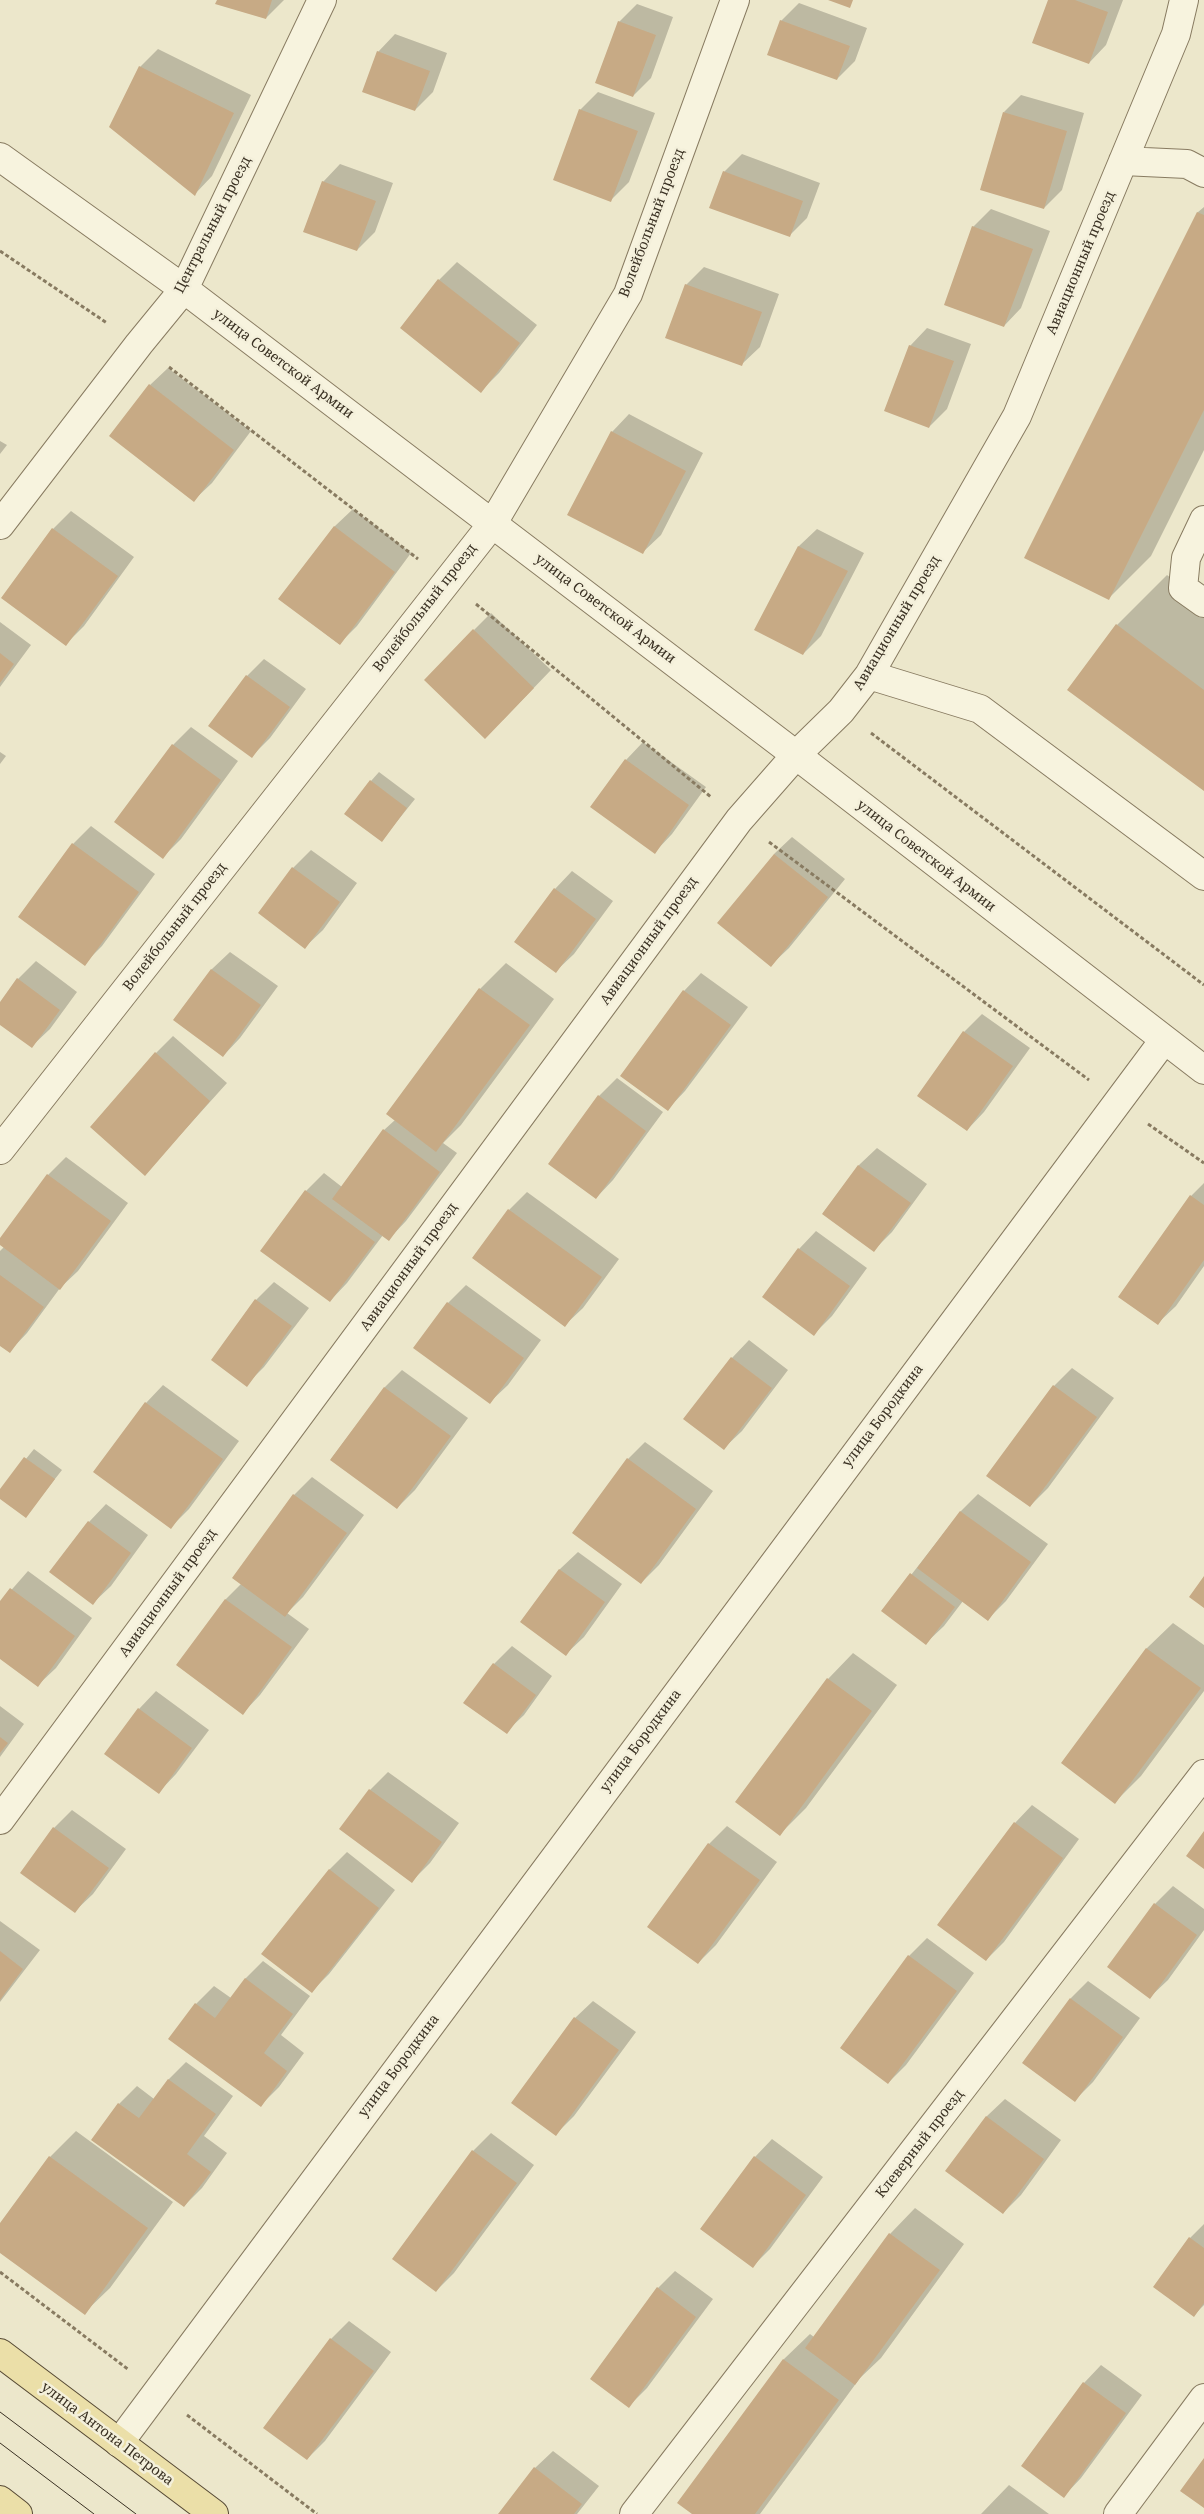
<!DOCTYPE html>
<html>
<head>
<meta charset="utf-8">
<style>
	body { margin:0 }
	canvas { display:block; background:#ece7cb }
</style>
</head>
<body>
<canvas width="1204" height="2514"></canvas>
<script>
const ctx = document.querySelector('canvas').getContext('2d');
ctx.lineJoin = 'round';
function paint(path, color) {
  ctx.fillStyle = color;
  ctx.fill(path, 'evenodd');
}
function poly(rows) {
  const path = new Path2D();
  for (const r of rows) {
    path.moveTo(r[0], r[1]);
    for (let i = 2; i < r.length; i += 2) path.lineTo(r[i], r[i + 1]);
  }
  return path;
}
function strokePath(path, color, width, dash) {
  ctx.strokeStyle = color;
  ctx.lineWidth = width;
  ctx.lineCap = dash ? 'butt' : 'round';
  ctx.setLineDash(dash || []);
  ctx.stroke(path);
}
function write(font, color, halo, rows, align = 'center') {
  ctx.font = font + ' "Noto Serif",serif';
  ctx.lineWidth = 5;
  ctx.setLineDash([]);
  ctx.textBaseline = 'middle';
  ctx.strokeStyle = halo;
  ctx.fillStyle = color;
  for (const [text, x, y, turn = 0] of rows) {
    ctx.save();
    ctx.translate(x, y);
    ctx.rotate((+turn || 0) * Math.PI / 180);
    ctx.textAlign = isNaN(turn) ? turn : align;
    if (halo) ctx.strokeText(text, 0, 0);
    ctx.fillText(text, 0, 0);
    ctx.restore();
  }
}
paint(poly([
	[218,0,284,0,266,18],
	[1050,0,1123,0,1106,45,1089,63],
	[799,3,867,28,855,61,837,79,781,21],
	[637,4,673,17,651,78,633,96,619,22],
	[395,34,447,53,433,92,415,110,378,52],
	[158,49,251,95,212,176,195,194,140,67],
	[598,92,655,113,629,182,611,200,580,110],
	[1021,95,1084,113,1062,190,1044,208,1004,112],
	[742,154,820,183,807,218,789,236,724,172],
	[340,164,393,183,375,232,357,250,323,182],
	[1204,207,1204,450,1151,556,1109,598,1026,557,1198,212],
	[991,209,1050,231,1021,308,1004,326,973,227],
	[457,262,537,325,499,373,481,391,401,328,439,280],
	[704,267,779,294,760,347,742,364,686,285],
	[927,328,971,344,947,409,929,427,910,346],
	[168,368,251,431,212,483,194,500,150,385],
	[629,414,703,453,661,535,643,552,612,432],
	[0,441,7,445,0,454],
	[353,509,411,553,357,626,339,644,280,599,335,526],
	[71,511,134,557,84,626,66,644,3,598,53,529],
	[817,529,864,553,821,636,803,654,756,629,799,546],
	[1167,575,1204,603,1204,790,1117,625],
	[491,613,551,670,503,720,474,630],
	[0,622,31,645,0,687],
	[264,659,306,689,270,738,252,756,247,676],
	[191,727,238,761,181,839,163,857,115,822,173,745],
	[643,742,706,787,672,834,655,852,626,760],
	[0,752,6,756,0,764],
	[379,772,415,799,382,840,371,781],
	[91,826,155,874,102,946,84,964,20,917,73,844],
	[792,837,845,879,789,948,771,965,774,854],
	[311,850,357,883,323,930,305,947,260,913,293,868],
	[572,871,613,901,574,954,556,971,555,889],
	[230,952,278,986,240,1038,223,1056,175,1020,212,969],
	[36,961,77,992,50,1029,32,1046,0,1023,0,1004,18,979],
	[506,963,554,999,461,1125,443,1143,457,1153,406,1221,389,1239,383,1235,347,1283,330,1301,306,1191,324,1173,342,1187,384,1130,395,1120,480,989],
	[701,973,748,1007,685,1091,668,1109,684,991],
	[982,1014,1030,1048,984,1112,967,1130,964,1032],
	[173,1036,227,1083,145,1174,156,1053],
	[617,1078,663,1112,613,1180,596,1198,599,1096],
	[877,1148,927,1184,892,1232,874,1250,823,1213,859,1165],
	[66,1157,128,1203,78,1271,60,1288,27,1333,10,1351,0,1344,0,1251,4,1247,0,1244,0,1240,48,1175],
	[1204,1183,1204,1266,1176,1306,1158,1323,1191,1196],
	[527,1192,619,1259,583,1308,565,1325,509,1210],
	[816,1231,867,1268,832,1316,814,1334,799,1249],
	[274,1282,309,1308,264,1367,246,1385,256,1300],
	[466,1285,541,1340,508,1385,490,1402,415,1348,448,1303],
	[749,1340,788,1370,742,1431,724,1448,732,1358],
	[1072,1368,1114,1398,1048,1488,1030,1506,1054,1386],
	[402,1370,468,1418,415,1490,397,1508,331,1459,385,1387],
	[163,1385,239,1441,189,1509,171,1527,146,1403],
	[645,1442,713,1491,659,1565,641,1583,628,1459],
	[34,1449,62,1470,26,1516,0,1498,0,1491],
	[312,1477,364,1515,303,1597,287,1613,309,1629,260,1695,243,1713,177,1665,226,1599,242,1583,234,1577,294,1495],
	[978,1494,1048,1544,1006,1601,988,1619,963,1601,944,1626,926,1643,883,1611,961,1511],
	[106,1504,148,1535,111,1586,93,1603,89,1522],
	[578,1552,622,1584,584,1637,566,1654,521,1622,560,1569],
	[28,1571,92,1618,56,1668,38,1685,0,1657,0,1603],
	[1173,1623,1204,1645,1204,1691,1141,1776,1115,1802,1062,1763,1147,1648],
	[512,1646,552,1676,524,1715,506,1732,494,1664],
	[853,1653,897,1685,806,1808,780,1834,828,1679],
	[156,1691,209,1730,176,1774,159,1792,139,1709],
	[0,1706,24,1724,0,1757],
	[388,1772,459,1823,430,1863,412,1881,341,1829,370,1790],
	[1032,1805,1079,1839,1004,1942,986,1960,939,1925,1015,1823],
	[72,1810,126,1849,93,1894,75,1911,54,1828],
	[727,1826,777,1862,716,1945,698,1963,649,1926,709,1844],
	[347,1852,395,1890,329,1974,312,1991,263,1954,330,1869],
	[1173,1886,1204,1909,1204,1930,1168,1980,1150,1997,1155,1904],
	[0,1921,40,1950,0,2002],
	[927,1938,974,1973,906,2065,888,2083,841,2048,909,1956],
	[263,1961,310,1996,281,2035,304,2053,279,2087,261,2105,170,2039,196,2004,214,1986,231,1998,245,1979],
	[1088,1981,1140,2018,1093,2082,1075,2100,1071,1998],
	[593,2001,636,2032,574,2116,556,2134,575,2018],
	[186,2062,233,2096,204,2136,227,2153,202,2188,184,2206,119,2104,137,2086,154,2099,169,2079],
	[1005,2099,1061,2140,1021,2195,1003,2213,947,2171,987,2116],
	[76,2131,173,2202,110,2288,84,2313,0,2251,0,2225,50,2157],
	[491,2133,534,2165,454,2273,436,2291,473,2151],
	[772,2139,823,2177,770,2249,752,2267,755,2157],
	[915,2208,964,2244,881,2358,860,2378,760,2514,694,2514,678,2503,784,2359,810,2334,814,2337,890,2234],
	[1204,2224,1204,2305,1194,2315,1190,2238],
	[675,2271,713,2299,647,2388,629,2406,658,2288],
	[349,2321,391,2352,325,2441,307,2459,331,2339],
	[1101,2365,1142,2395,1081,2478,1064,2496,1084,2383],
	[553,2451,599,2486,577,2514,500,2514,535,2468],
	[1009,2485,1049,2514,981,2514]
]), '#0003');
paint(poly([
	[217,0,272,0,266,19,215,4],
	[828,0,853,0,850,8],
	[1048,0,1075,0,1108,12,1089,64,1032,43],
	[780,20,850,46,837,80,767,55],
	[618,21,656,35,633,97,595,83],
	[377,51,430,71,415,111,362,92],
	[139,66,234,113,195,196,109,127],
	[579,109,638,131,611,202,553,180],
	[1003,112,1067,131,1044,209,980,190],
	[723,171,803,201,790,237,709,208],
	[322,181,376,201,357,251,303,232],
	[1197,212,1204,215,1204,410,1109,600,1024,558],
	[972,226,1033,249,1004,327,944,305],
	[438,279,520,343,481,393,400,328],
	[685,284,762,312,742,366,665,338],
	[909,345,954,361,929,428,884,411],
	[149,384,234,450,194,502,109,436],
	[611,431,686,471,643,554,567,515],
	[334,526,395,572,340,645,278,599],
	[52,528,118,576,66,646,1,598],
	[798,546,848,571,803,655,754,630],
	[1116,624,1204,690,1204,791,1067,690],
	[473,629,534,688,485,739,424,680],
	[0,653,14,664,0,683],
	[246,675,290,707,252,758,208,726],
	[172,744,221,780,163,859,114,822],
	[625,759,689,805,655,854,590,807],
	[370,780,407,808,382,842,344,814],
	[72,843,139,892,85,966,18,917],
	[774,854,828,897,771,967,717,923],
	[292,867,340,902,305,949,258,913],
	[554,888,596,919,556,973,514,942],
	[211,969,261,1005,223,1057,173,1020],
	[17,978,60,1010,32,1048,0,1025,0,1002],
	[479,988,530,1025,436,1152,386,1114],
	[683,990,731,1025,668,1111,620,1076],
	[963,1031,1013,1066,967,1131,917,1096],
	[155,1052,210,1101,145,1176,90,1127],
	[598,1095,646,1131,596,1199,548,1164],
	[383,1129,440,1172,389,1241,332,1199],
	[858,1165,911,1203,874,1252,822,1214],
	[47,1174,111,1221,60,1290,0,1245,0,1238],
	[305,1190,375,1242,330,1302,260,1251],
	[1190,1195,1204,1205,1204,1260,1158,1325,1118,1297],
	[508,1209,602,1277,565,1327,472,1258],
	[798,1248,850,1286,814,1336,762,1297],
	[0,1275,44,1307,10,1353,0,1346],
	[255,1299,292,1326,247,1387,211,1360],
	[447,1302,524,1358,490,1404,413,1348],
	[731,1357,772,1388,724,1450,683,1419],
	[1053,1385,1097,1417,1030,1507,986,1476],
	[384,1387,451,1436,397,1509,330,1460],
	[145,1402,223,1459,171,1529,93,1472],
	[24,1457,55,1479,26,1518,0,1499,0,1489],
	[627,1458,696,1509,641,1584,572,1533],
	[293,1494,347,1533,285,1617,232,1578],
	[960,1511,1031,1562,988,1621,917,1568],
	[88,1521,131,1553,93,1605,49,1572],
	[559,1569,605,1602,566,1656,520,1622],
	[910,1573,955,1607,926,1645,881,1611],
	[1204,1576,1204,1608,1189,1597],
	[10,1588,75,1636,38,1687,0,1659,0,1601],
	[225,1599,292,1647,243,1715,176,1665],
	[1146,1648,1201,1688,1115,1804,1061,1763],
	[493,1663,536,1695,507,1734,463,1703],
	[827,1678,872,1711,780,1836,735,1802],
	[138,1708,192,1748,159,1794,104,1754],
	[0,1737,8,1743,0,1753],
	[369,1789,442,1842,412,1883,339,1829],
	[1014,1822,1063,1858,986,1961,937,1925],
	[53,1827,109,1868,75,1913,20,1873],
	[1204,1831,1204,1869,1186,1856],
	[708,1843,760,1880,698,1964,647,1927],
	[329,1869,379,1908,312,1993,261,1954],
	[1154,1903,1197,1935,1150,1999,1107,1967],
	[0,1951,23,1969,0,2000],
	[908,1955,957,1991,888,2084,840,2048],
	[245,1978,293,2014,264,2053,287,2071,261,2107,168,2039,195,2003,215,2018],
	[1070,1998,1123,2037,1075,2102,1022,2063],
	[574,2017,619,2050,556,2136,511,2103],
	[168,2079,216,2114,187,2154,211,2172,184,2207,91,2140,118,2103,139,2118],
	[986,2116,1044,2159,1003,2214,945,2171],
	[472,2150,517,2183,436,2292,392,2259],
	[49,2156,148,2228,85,2315,0,2253,0,2223],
	[754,2156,806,2195,753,2268,700,2229],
	[889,2233,940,2270,855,2385,805,2348],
	[1189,2237,1204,2248,1204,2303,1194,2317,1153,2287],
	[657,2287,696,2317,629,2408,590,2379],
	[330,2338,374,2371,307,2460,263,2428],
	[783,2359,839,2400,755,2514,692,2514,677,2503],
	[1083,2382,1126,2413,1064,2498,1021,2466],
	[1204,2458,1204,2508,1180,2491],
	[534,2467,582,2504,574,2514,498,2514]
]), '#c7aa85');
const minor = poly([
	[0,157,184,289,796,755,1204,1070],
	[1123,161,1187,164,1204,173],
	[1204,520,1186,558,1183,588,1204,603],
	[0,525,139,344,184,289,322,0],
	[869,675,980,709,1204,876],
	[0,1150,493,523,628,294,735,0],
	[0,1820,739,820,796,755,841,711,869,675,1017,416,1176,34,1184,0],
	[119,2443,1164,1040],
	[634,2514,1204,1774],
	[1118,2514,1204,2398]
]);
const major = poly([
	[0,2353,214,2514],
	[0,2500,18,2514]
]);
strokePath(minor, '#887b61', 30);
strokePath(major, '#564934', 30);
strokePath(poly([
	[0,251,107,323],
	[169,367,418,559],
	[476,604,711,797],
	[871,733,1204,985],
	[769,842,1089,1080],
	[1148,1124,1204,1163],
	[0,2272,129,2370],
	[187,2415,317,2514]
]), '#887b61', 3, [4, 2.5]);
strokePath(minor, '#f7f3de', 28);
strokePath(major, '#ebdfa8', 28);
strokePath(poly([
	[0,2412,136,2514],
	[0,2443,94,2514]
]), '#3a3123', 1);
write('14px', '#3a3123', '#f4f0db', [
	["Волейбольный проезд",652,223,-69],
	["Центральный проезд",213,225,-63],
	["Авиационный проезд",1081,263,-67],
	["улица Советской Армии",283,364,37],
	["Волейбольный проезд",425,608,-52],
	["улица Советской Армии",605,609,37],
	["Авиационный проезд",897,623,-59],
	["улица Советской Армии",926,856,38],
	["Волейбольный проезд",175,927,-52],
	["Авиационный проезд",649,941,-54],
	["Авиационный проезд",409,1267,-54],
	["улица Бородкина",883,1416,-53],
	["Авиационный проезд",168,1593,-54],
	["улица Бородкина",641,1741,-53],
	["улица Бородкина",399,2066,-53],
	["Клеверный проезд",920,2144,-52],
	["улица Антона Петрова",107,2434,37]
]);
</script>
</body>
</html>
